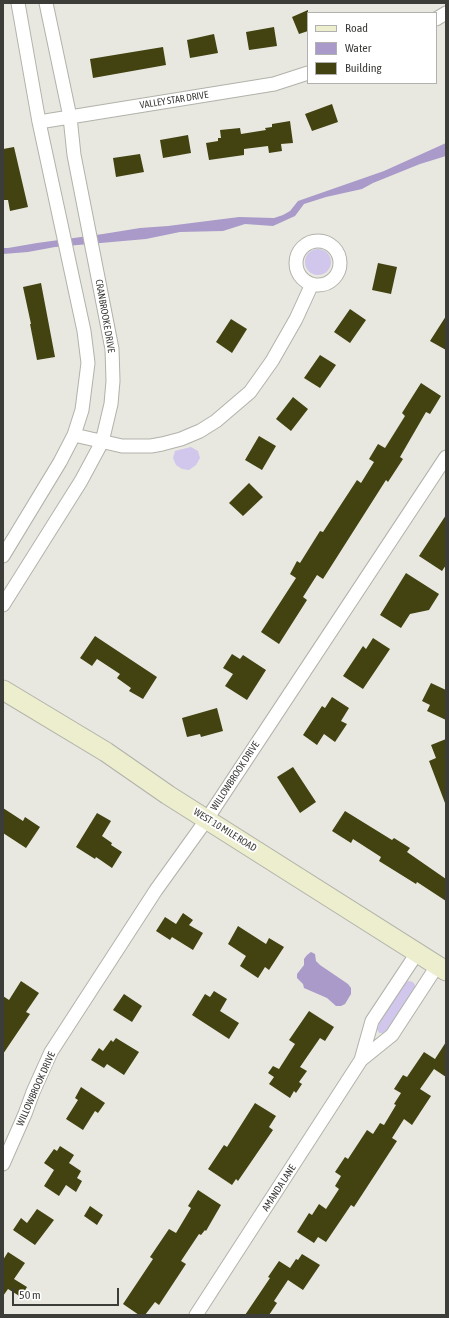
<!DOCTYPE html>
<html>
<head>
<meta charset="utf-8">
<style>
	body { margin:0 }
	#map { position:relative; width:449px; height:1318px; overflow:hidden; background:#e8e8e0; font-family:"Asap Condensed",sans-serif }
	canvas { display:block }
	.frame { position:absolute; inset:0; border:4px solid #3c3c39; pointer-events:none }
	.legend { position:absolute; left:307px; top:12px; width:130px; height:72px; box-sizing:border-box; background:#fff; border:1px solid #b1b1b0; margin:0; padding:5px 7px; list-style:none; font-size:12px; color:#3c3c39 }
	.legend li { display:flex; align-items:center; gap:8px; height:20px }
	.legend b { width:20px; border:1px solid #b1b1b0 }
	.scale { position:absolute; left:12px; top:1288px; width:107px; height:18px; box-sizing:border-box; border:2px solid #3c3c39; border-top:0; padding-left:5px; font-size:12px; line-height:14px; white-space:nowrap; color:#3c3c39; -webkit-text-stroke:3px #fff; paint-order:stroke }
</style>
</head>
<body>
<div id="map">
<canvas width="449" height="1318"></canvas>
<div class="frame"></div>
<ul class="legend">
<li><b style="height:5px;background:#edeecd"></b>Road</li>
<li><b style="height:11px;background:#a99ac9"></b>Water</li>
<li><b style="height:11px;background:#424311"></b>Building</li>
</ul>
<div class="scale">50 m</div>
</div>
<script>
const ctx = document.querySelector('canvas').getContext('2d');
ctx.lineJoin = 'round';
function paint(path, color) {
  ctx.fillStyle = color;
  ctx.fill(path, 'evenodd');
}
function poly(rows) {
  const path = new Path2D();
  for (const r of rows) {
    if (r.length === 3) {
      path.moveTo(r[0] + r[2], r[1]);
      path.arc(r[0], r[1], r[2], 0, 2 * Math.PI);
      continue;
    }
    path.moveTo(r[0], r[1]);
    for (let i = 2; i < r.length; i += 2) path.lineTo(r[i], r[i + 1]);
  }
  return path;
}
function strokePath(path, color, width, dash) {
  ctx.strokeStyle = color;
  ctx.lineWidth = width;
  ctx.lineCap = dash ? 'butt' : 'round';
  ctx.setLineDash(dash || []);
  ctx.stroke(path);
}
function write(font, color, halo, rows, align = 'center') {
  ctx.font = font + ' "Asap Condensed",sans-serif';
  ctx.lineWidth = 4;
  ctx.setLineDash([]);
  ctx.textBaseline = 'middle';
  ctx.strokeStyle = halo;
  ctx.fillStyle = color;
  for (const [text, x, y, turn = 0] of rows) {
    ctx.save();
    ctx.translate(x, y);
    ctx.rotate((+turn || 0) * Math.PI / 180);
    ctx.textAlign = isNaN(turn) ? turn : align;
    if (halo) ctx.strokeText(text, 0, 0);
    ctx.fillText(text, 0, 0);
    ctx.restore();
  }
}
paint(poly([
	[318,262,13],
	[191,447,198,451,200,458,196,465,189,470,182,469,176,465,173,458,175,451],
	[409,981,413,982,415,985,415,989,392,1025,383,1033,379,1033,377,1029,382,1018,406,982]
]), '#d1c6eb');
paint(poly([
	[446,143,446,156,420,164,373,183,362,189,326,197,304,204,295,216,273,226,245,224,223,231,180,232,146,239,55,247,28,252,3,254,3,248,8,248,37,243,103,234,140,228,168,226,239,217,274,218,283,215,290,211,298,201,384,171],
	[311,952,315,954,316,961,320,965,348,984,351,988,351,994,345,1004,341,1006,336,1006,327,998,304,988,303,984,297,978,297,974,304,965,304,959,307,955]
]), '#a99ac9');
paint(poly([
	[308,10,308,31,299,34,292,17],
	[274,27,277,46,249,50,246,32],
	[214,34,218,53,190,58,187,40],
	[163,47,166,65,93,78,90,59],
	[332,104,338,122,312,131,305,114],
	[290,121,293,143,281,144,282,151,269,153,268,146,244,149,244,155,209,160,206,143,218,141,218,138,221,138,220,130,240,128,241,134,266,130,265,128,272,127,272,124],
	[188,135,191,153,163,158,160,140],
	[14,147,28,207,10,211,8,200,3,200,3,149],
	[140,154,144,172,116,177,113,158],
	[378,263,397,267,391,294,372,290],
	[41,283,55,357,37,360,30,324,31,324,23,287],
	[350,309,366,320,350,343,334,332],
	[446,316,446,350,430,341],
	[231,319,247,329,232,353,216,342],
	[320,355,336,365,320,388,304,378],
	[421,383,441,396,430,414,426,412,400,457,403,459,388,482,386,480,323,579,317,575,303,597,307,600,279,644,261,632,296,578,290,574,297,561,300,563,320,531,323,532,357,480,361,483,374,462,369,459,378,444,385,448,405,416,402,413],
	[293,397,308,409,291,431,276,419],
	[259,436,276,446,262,470,245,460],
	[249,483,263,497,243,516,229,503],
	[446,515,446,565,442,571,419,556],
	[406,573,439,594,429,610,410,614,401,628,380,615],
	[95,636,157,677,143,699,129,691,131,688,117,678,120,674,97,659,92,666,80,658],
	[373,638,390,649,363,689,343,676,363,646,366,649],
	[232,654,240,659,243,655,266,670,247,700,225,686,233,674,223,668],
	[431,683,446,690,446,720,427,711,430,705,422,701],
	[332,697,349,708,341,721,347,724,335,742,324,734,317,745,303,735,322,706,325,708],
	[217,708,223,731,201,737,200,734,187,737,182,718],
	[446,739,446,803,445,803,429,761,436,758,431,745],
	[293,767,316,802,300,813,277,777],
	[3,808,23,821,25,817,40,827,26,848,3,833],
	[345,811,392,840,394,838,410,848,407,852,446,879,446,901,417,882,416,884,379,861,381,857,353,839,351,843,332,831],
	[97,813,111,821,102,836,112,843,111,845,122,852,112,868,96,857,95,859,76,847],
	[183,913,193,920,189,925,203,933,193,950,172,937,170,940,156,931,165,917,176,924],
	[238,926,266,944,269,938,284,947,269,970,265,967,258,978,240,966,246,956,228,944],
	[21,981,39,993,26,1012,30,1014,3,1054,3,996,9,1000],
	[214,991,227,999,220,1011,239,1023,229,1039,192,1015,205,994,210,997],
	[124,994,142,1006,132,1022,113,1010],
	[309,1011,334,1027,325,1041,320,1038,300,1067,307,1071,299,1082,302,1084,296,1093,294,1091,290,1098,269,1084,274,1077,268,1073,273,1066,279,1069,295,1044,289,1040],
	[116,1038,139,1052,124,1075,107,1064,104,1068,91,1060,99,1048,103,1051,111,1040,113,1042],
	[446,1042,446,1077,434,1069,420,1089,431,1096,412,1125,404,1119,392,1138,397,1141,354,1207,351,1205,326,1242,318,1237,314,1243,297,1232,309,1213,312,1215,319,1204,326,1209,339,1189,335,1186,341,1176,335,1172,345,1157,348,1159,367,1130,373,1134,380,1123,384,1125,396,1105,394,1104,401,1093,394,1089,403,1075,407,1077,424,1052,435,1059],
	[81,1087,105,1103,98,1113,95,1111,83,1130,66,1119,78,1100,75,1098],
	[255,1103,276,1116,269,1127,273,1130,238,1181,236,1179,232,1185,208,1169,224,1145,227,1147],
	[60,1146,74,1155,69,1163,81,1171,77,1178,82,1181,76,1192,66,1185,59,1196,44,1186,54,1170,44,1163,54,1149,57,1151],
	[198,1190,221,1205,206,1231,205,1230,201,1235,199,1234,181,1261,186,1264,159,1305,155,1302,145,1315,139,1315,123,1304,153,1259,150,1257,169,1229,176,1233,191,1208,188,1206],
	[90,1206,103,1215,97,1225,84,1216],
	[37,1209,54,1220,35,1245,13,1230,21,1218,27,1223],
	[8,1252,25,1263,14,1279,27,1287,21,1297,8,1289,3,1296,3,1260],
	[302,1254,320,1265,303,1290,288,1280,274,1301,277,1303,269,1315,245,1315,270,1278,268,1277,279,1261,290,1268,296,1259,298,1260]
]), '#424311');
const minor = poly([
	[436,19,446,13],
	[39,122,274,84,308,73],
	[318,263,22],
	[74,435,122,446,151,446,162,444,181,439,200,431,216,421,250,392,272,361,296,319,312,284],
	[3,556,60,462,74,435,82,410,88,363,84,331,39,122,18,3],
	[3,605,81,481,102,442,111,404,113,381,112,349,74,155,70,117,46,3],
	[361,1060,392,1035,437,966],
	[3,1164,25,1114,33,1092,51,1052,156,890,207,819,446,457],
	[196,1315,361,1060,372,1021,417,953]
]);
const secondary = poly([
	[3,690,106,752,168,795,446,971]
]);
strokePath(minor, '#b1b2aa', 15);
strokePath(secondary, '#b1b2aa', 21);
strokePath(minor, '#fff', 13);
strokePath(secondary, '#edeecd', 19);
write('10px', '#3c3c39', '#fff', [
	["VALLEY STAR DRIVE",174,100,-9],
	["CRANBROOKE DRIVE",105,316,80],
	["WILLOWBROOK DRIVE",235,776,-57],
	["WEST 10 MILE ROAD",225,830,32],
	["WILLOWBROOK DRIVE",36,1089,-66],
	["AMANDA LANE",279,1188,-57]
]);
</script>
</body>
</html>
